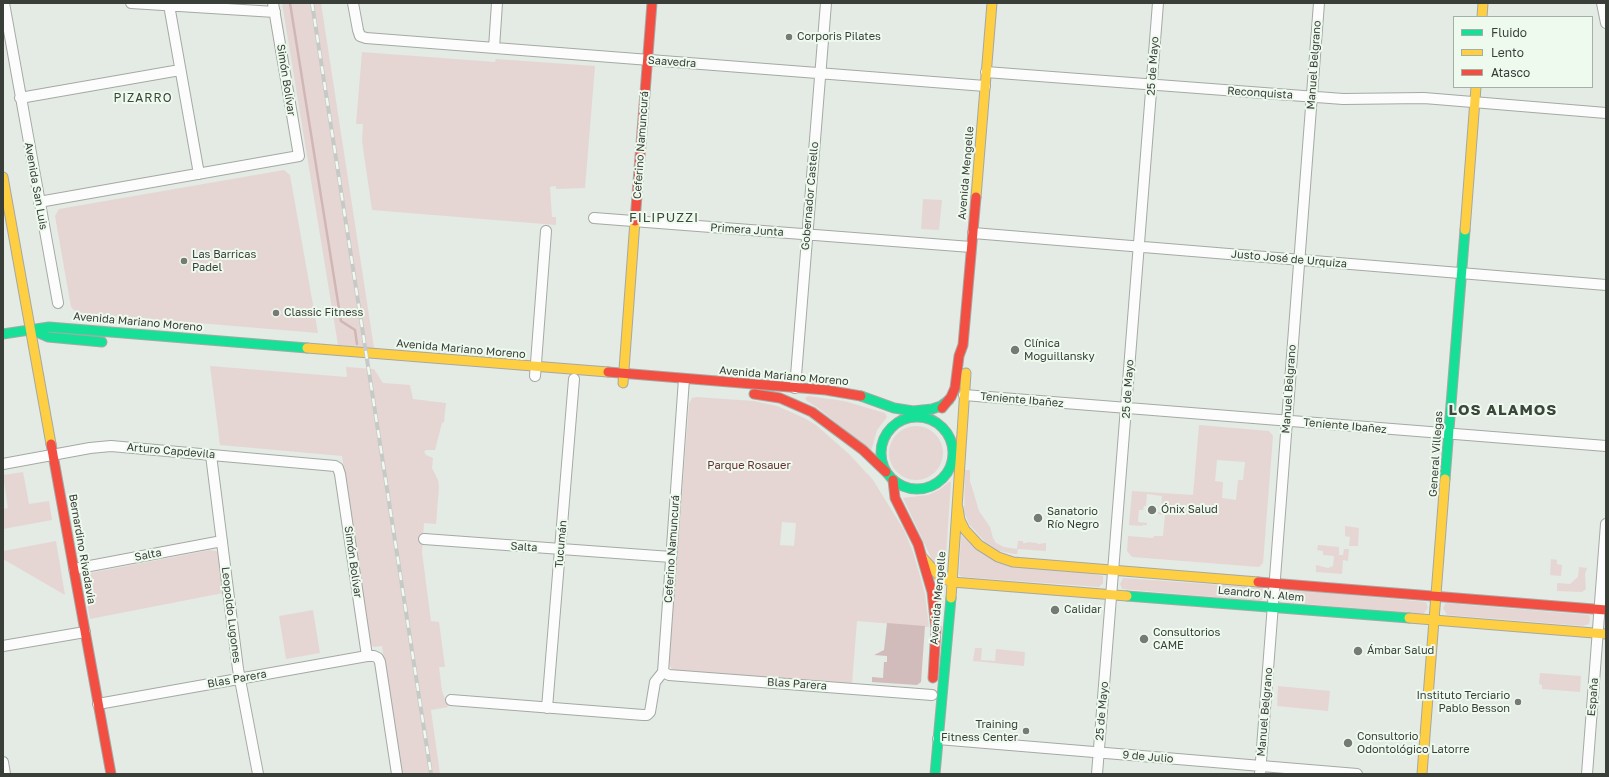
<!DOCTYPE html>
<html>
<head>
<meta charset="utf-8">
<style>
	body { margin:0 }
	#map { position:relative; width:1609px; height:777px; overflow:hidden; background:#e4eae4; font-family:"Golos Text",sans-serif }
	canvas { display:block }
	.frame { position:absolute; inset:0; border:4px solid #3a3e39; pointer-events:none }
	.legend { position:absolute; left:1453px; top:16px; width:140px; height:72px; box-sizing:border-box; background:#eefaee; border:1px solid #a6afa6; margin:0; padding:5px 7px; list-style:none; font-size:12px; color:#3a3e39 }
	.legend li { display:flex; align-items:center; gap:8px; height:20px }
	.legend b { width:20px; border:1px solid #a6afa6 }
</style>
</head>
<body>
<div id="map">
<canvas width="1609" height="777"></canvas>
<div class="frame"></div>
<ul class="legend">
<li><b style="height:5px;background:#16e098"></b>Fluido</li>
<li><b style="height:5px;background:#ffcf43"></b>Lento</li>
<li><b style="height:5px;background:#f24e42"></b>Atasco</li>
</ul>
</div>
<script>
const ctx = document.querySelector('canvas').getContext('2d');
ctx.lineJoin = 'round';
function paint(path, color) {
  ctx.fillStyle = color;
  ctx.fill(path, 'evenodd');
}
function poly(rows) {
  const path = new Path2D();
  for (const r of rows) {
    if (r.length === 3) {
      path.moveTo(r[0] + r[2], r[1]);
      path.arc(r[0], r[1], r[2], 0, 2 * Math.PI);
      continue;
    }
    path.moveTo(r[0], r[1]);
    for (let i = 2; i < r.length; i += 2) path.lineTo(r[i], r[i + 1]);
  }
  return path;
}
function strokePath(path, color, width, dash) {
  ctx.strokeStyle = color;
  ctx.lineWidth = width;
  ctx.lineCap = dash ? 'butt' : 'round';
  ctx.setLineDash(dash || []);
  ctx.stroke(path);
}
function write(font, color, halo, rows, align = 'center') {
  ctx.font = font + ' "Golos Text",sans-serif';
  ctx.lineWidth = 4;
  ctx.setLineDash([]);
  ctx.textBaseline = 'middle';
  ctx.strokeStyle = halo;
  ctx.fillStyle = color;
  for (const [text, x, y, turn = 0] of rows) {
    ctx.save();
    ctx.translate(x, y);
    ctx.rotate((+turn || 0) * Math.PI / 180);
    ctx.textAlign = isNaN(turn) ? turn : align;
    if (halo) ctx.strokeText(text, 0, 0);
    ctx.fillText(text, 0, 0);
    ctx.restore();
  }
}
paint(poly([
	[282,3,321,3,374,348,338,345],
	[362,52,495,62,496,59,595,66,585,188,556,189,556,186,550,187,552,217,556,217,556,225,372,210,362,141,363,124,356,124],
	[284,170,290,175,318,333,77,313,71,307,55,216,59,209],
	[923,199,942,200,939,230,921,229],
	[210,366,347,377,346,367,374,369,383,383,410,385,413,399,446,403,444,422,442,423,435,450,426,450,424,452,426,455,433,458,432,468,438,480,439,487,436,524,424,523,422,552,431,621,439,622,445,667,439,667,442,691,448,707,431,710,440,774,402,774,382,646,374,647,370,644,342,456,220,445],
	[808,396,844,401,885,413,887,417,877,430,871,451,818,408,807,401,805,398],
	[697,397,754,401,777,406,802,417,816,425,849,454,873,480,904,530,913,552,925,594,929,627,857,621,852,684,675,670,671,668,669,662,689,404,692,398],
	[782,522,796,523,794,546,780,545],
	[1199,425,1269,431,1273,436,1263,563,1259,567,1132,557,1127,551,1128,536,1153,538,1154,536,1163,536,1165,515,1158,514,1158,512,1161,512,1162,496,1147,494,1146,506,1144,506,1143,510,1139,510,1138,522,1147,523,1147,525,1143,525,1142,526,1129,525,1132,491,1193,495],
	[1217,460,1245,462,1243,480,1238,480,1236,500,1222,498,1223,482,1215,481],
	[916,453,27],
	[965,470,970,470,970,481,979,511,990,527,993,538,996,543,1004,547,1017,549,1018,541,1023,541,1023,543,1027,543,1027,542,1037,543,1038,544,1046,543,1046,551,1018,549,1017,554,1014,554,999,551,985,542,969,524,964,512],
	[23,472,29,504,49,501,52,520,3,529,3,509,8,508,3,475],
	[949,482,951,482,945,569,943,570,935,566,903,498,928,495,939,490],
	[1345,526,1359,528,1358,546,1349,546,1350,537,1345,536],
	[961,535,977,549,1103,576,1103,583,1099,587,963,577,959,575],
	[56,541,65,595,3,559,3,551],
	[1318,545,1339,547,1339,555,1343,555,1344,549,1349,549,1348,561,1343,560,1342,574,1316,572,1316,565,1328,568,1333,566,1334,556,1323,555,1323,551,1317,550],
	[210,550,216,551,218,553,223,593,90,619,83,579,85,574],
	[1551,559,1557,560,1557,564,1562,565,1561,576,1550,575],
	[1579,567,1587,568,1585,574,1586,589,1582,592,1557,591,1557,583,1570,584,1578,577],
	[1123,578,1263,588,1265,594,1263,599,1260,601,1122,589,1120,584],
	[1286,589,1426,602,1428,608,1423,614,1285,602,1281,599,1281,595],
	[1446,603,1589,615,1590,619,1589,624,1583,626,1447,615,1443,608],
	[313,610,320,653,286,659,279,616],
	[975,648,982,648,981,660,995,661,996,649,1025,652,1024,666,973,661],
	[1540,673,1581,676,1580,692,1542,689,1542,685,1539,684],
	[1278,686,1330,691,1328,711,1277,706]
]), '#e5d6d4');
paint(poly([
	[887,623,925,626,921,682,917,685,872,682,872,677,883,678,884,662,887,662,887,656,874,655,884,650]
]), '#d2bcbb');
strokePath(poly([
	[290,3,341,321,355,330,357,344]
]), '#d2b6b5', 2.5);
const street = poly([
	[4,3,58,303],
	[131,3,275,12],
	[353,3,358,30,360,36,366,38,985,86],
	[1602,3,1606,23],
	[169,5,199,174],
	[494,48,497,3],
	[986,72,1343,99,1424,98,1606,113],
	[20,98,180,70],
	[39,202,299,156,273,3],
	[594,218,971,247],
	[973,233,1606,285],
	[535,376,546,231],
	[795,388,826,3],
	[964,395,1606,446],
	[211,455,238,669,258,774],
	[3,464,90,448,111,446,335,466,338,468,340,474,367,656],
	[424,539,671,557],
	[74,569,222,541],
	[3,646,85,632],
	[663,672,669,675,932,695],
	[451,700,643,715,647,715,650,712,655,682,663,672,684,379],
	[98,704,367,656,374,656,378,658,380,662,397,774],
	[547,708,574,379],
	[938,739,1357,774],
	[3,762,5,774],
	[1097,774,1158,3],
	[1260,774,1319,3],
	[1587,774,1606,524]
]);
const fast = poly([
	[30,329,48,337,102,342],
	[3,334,49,327,307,348],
	[861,396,894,408,913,411,932,409,941,406,949,400],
	[917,453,36],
	[1445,479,1465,230],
	[1127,596,1409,618],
	[935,774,951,598]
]);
const slow = poly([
	[1482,17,1483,3],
	[3,177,51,444],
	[976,197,992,3],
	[1465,230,1476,87],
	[307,348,608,372],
	[623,383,635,221],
	[958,508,960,520,965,530,979,545,998,557,1013,562,1258,582],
	[923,558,940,577,952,582,1127,596],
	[951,598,966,373],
	[1409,618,1606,634],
	[1422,774,1445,479]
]);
const jam = poly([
	[635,221,652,3],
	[608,372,826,390,861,396],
	[754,394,780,398,812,412,863,450,886,472],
	[942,408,951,397,955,388,959,356,963,345,976,197],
	[51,444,111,774],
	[893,480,895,498,918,544,932,592,936,629,933,678],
	[1258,582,1606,610]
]);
strokePath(street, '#a5a9a5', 12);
strokePath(fast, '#a5a9a5', 11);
strokePath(slow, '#a5a9a5', 11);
strokePath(jam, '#a5a9a5', 11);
strokePath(street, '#fbfcfb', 10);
strokePath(fast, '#16e098', 9);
strokePath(slow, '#ffcf43', 9);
strokePath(jam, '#f24e42', 9);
const rail = poly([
	[312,3,431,774]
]);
strokePath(rail, '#c7c9c7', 4);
strokePath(rail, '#eefaee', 2.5, [8]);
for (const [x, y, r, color] of [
	[789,37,4,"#767a75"],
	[184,261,4,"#767a75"],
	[276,313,4,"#767a75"],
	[1015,350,5,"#767a75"],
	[1152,510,5,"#767a75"],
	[1038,518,5,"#767a75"],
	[1055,610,5,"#767a75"],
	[1144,639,5,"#767a75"],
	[1358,651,5,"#767a75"],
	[1518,702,4,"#767a75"],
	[1026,731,4,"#767a75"],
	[1348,743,5,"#767a75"]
]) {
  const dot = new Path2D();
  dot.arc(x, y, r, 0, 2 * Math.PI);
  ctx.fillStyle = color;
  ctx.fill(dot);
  strokePath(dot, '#eefaee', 1.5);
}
write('11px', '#3a3e39', '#eefaee', [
	["Corporis Pilates",797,37],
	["Las Barricas",192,255],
	["Padel",192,268],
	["Classic Fitness",284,313],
	["Clínica",1024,344],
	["Moguillansky",1024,357],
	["Ónix Salud",1161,510],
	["Sanatorio",1047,512],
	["Río Negro",1047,525],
	["Calidar",1064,610],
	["Consultorios",1153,633],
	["CAME",1153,646],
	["Ámbar Salud",1367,651],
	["Instituto Terciario",1510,696,"right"],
	["Pablo Besson",1510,709,"right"],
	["Training",1018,725,"right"],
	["Fitness Center",1018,738,"right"],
	["Consultorio",1357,737],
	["Odontológico Latorre",1357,750]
], 'left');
write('11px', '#3a3e39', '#eefaee', [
	["Saavedra",672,62,4],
	["Manuel Belgrano",1314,65,-86],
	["25 de Mayo",1153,66,-86],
	["Simón Bolívar",286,80,81],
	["Reconquista",1260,93,4],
	["Ceferino Namuncurá",641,145,-86],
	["Avenida Mengelle",966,173,-85],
	["Avenida San Luis",36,186,80],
	["Gobernador Castello",810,196,-85],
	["Primera Junta",747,230,4],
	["Justo José de Urquiza",1289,259,5],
	["Avenida Mariano Moreno",138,322,5],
	["Avenida Mariano Moreno",461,349,5],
	["Avenida Mariano Moreno",784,376,5],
	["25 de Mayo",1128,389,-86],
	["Manuel Belgrano",1289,389,-86],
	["Teniente Ibañez",1022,400,5],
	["Teniente Ibañez",1345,426,5],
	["Arturo Capdevila",171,451,5],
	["General Villegas",1436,454,-86],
	["Tucumán",561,544,-85],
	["Salta",524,547,4],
	["Bernardino Rivadavia",82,549,80],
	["Ceferino Namuncurá",672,549,-86],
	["Salta",148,555,-11],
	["Simón Bolívar",353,562,82],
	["Leandro N. Alem",1261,594,5],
	["Avenida Mengelle",938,598,-85],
	["Leopoldo Lugones",231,615,83],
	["Blas Parera",237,679,-10],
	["Blas Parera",797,684,4],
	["España",1593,697,-85],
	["25 de Mayo",1102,711,-85],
	["Manuel Belgrano",1265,712,-85],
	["9 de Julio",1148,757,5]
]);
write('11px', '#682e35', '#eefaee', [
	["Parque Rosauer",749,466]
]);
ctx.letterSpacing = '1px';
write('12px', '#3c463c', '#eefaee', [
	["PIZARRO",143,98]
]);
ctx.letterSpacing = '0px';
ctx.letterSpacing = '1px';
write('13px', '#3c463c', '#eefaee', [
	["FILIPUZZI",664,218]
]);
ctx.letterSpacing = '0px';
ctx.letterSpacing = '1px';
write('bold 15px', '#3c463c', '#eefaee', [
	["LOS ALAMOS",1503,410]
]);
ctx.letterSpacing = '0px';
</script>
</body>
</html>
